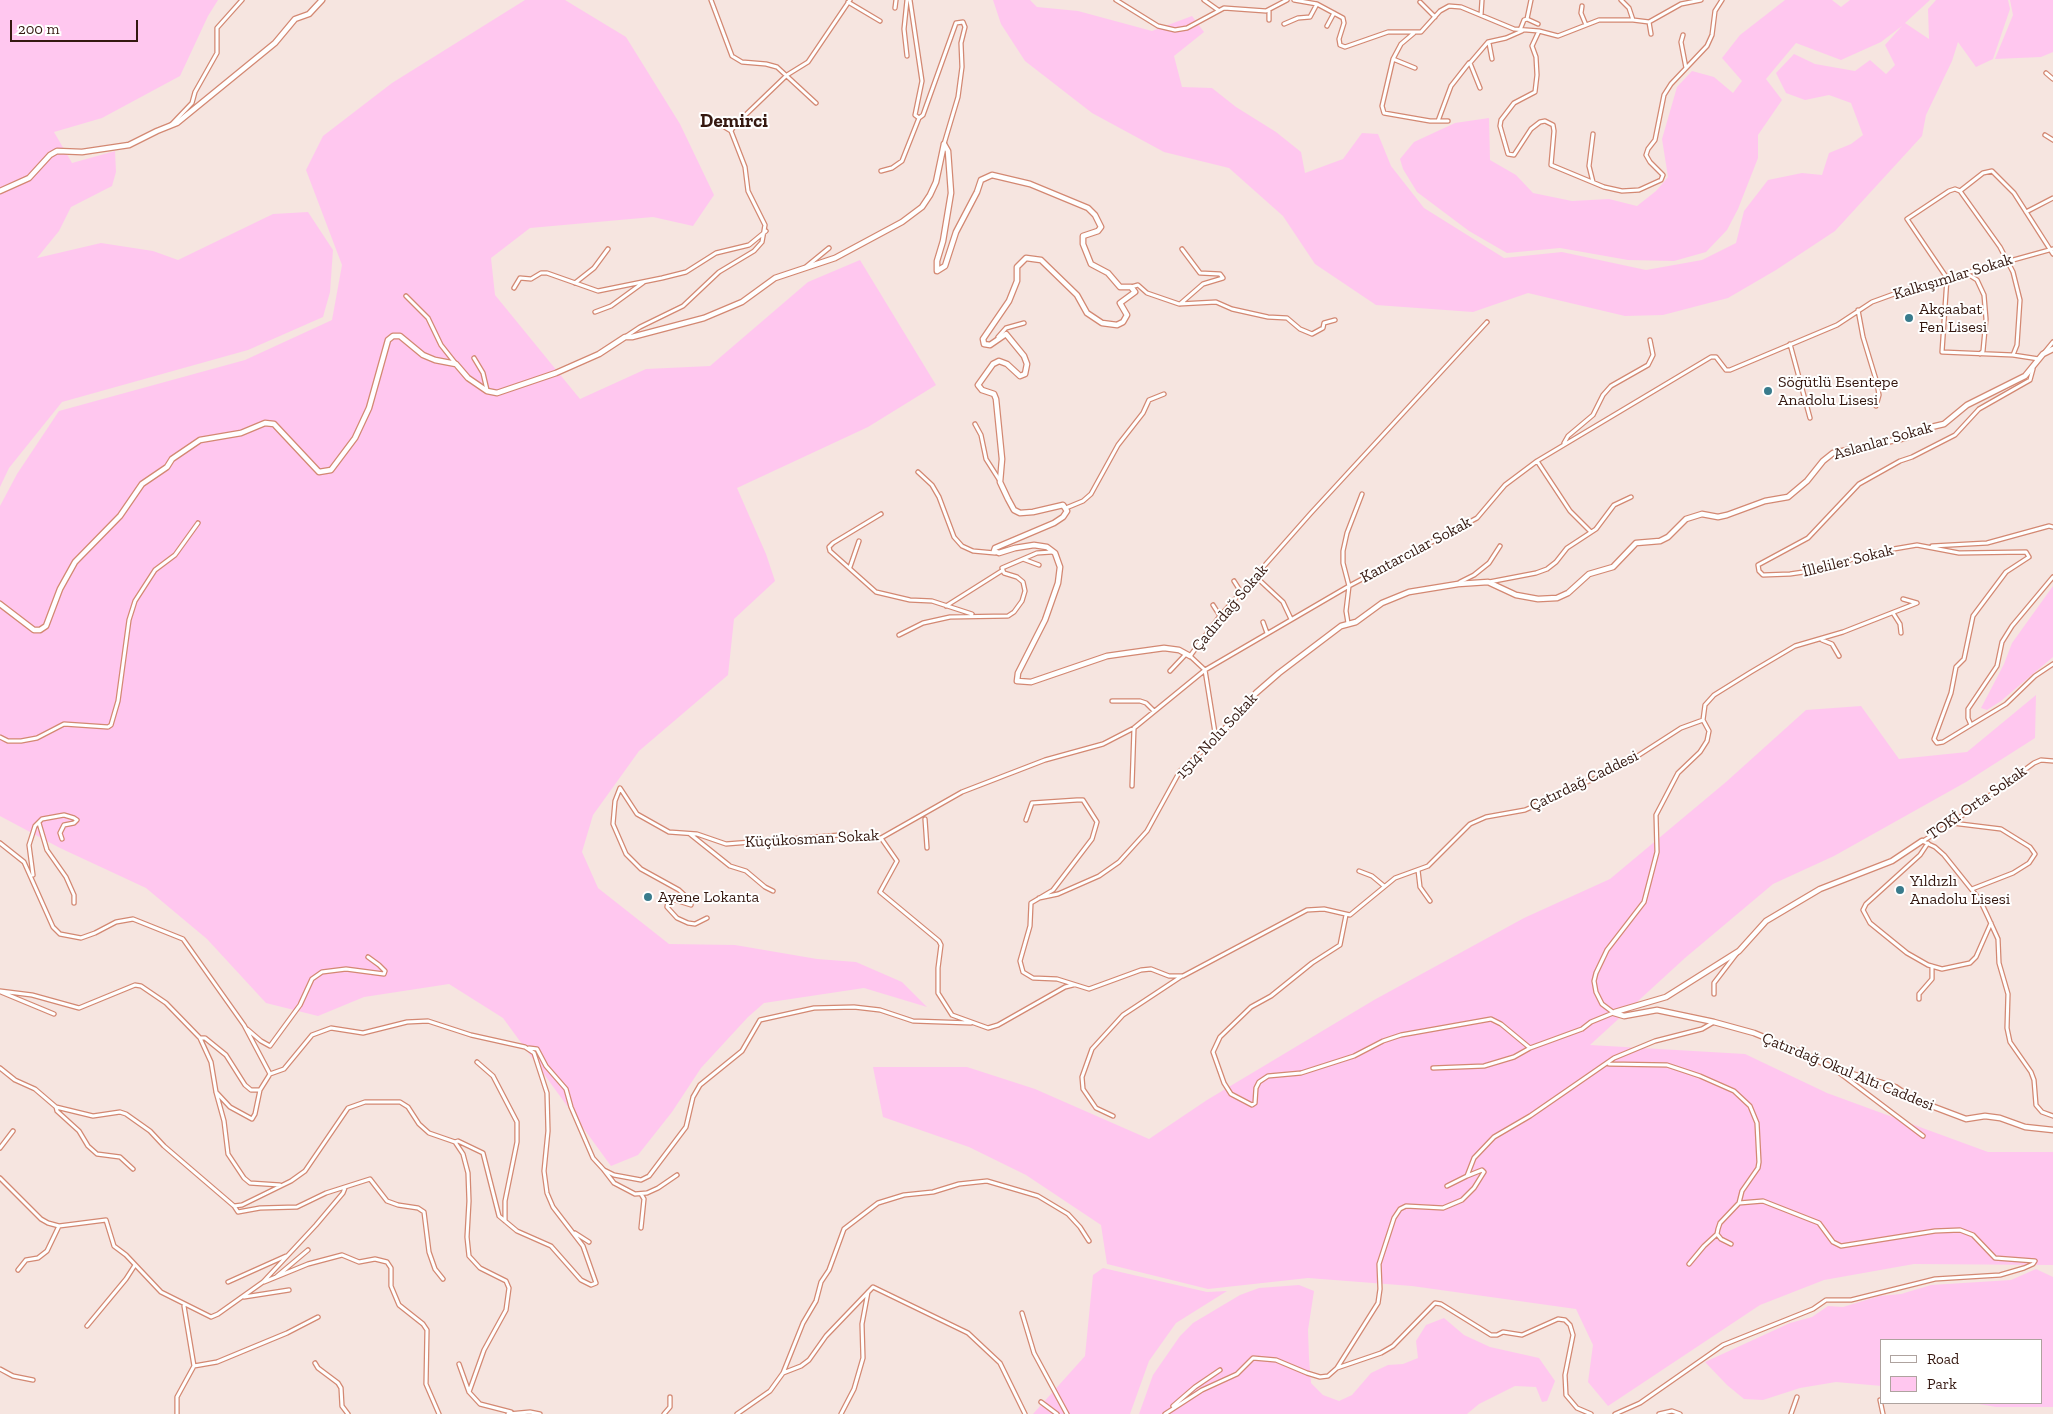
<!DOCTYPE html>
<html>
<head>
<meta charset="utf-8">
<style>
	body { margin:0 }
	#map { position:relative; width:2053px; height:1414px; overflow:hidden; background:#f6e5e0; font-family:"Zilla Slab",serif }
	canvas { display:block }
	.legend { position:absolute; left:1880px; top:1339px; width:162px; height:65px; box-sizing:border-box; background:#fff; border:1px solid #aea39f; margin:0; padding:6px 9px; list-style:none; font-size:15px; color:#351810 }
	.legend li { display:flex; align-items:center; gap:10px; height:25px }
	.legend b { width:25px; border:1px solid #aea39f }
	.scale { position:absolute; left:10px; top:20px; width:128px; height:22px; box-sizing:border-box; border:2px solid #351810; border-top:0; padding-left:6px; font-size:15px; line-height:18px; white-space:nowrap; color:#351810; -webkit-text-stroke:4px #fff; paint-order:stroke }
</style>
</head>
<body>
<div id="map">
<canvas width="2053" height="1414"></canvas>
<ul class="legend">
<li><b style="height:6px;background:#fff"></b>Road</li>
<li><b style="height:14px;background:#ffc7ef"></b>Park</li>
</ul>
<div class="scale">200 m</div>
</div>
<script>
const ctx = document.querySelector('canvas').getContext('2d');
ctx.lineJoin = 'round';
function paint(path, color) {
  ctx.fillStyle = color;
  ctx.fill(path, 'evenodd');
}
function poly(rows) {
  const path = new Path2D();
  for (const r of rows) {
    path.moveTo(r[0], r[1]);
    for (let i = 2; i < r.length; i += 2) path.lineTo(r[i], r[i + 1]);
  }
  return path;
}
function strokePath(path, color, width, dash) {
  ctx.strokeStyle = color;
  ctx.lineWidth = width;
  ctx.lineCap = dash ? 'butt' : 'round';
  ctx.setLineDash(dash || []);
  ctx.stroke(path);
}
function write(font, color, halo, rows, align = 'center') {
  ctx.font = font + ' "Zilla Slab",serif';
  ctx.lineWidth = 4;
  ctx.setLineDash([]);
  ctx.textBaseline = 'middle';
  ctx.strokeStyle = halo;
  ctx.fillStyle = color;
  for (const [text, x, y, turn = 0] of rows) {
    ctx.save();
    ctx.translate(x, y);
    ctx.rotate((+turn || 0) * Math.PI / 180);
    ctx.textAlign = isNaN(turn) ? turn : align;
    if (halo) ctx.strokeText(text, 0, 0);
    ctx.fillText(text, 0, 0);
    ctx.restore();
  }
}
paint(poly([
	[0,0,218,0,208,16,180,76,102,118,54,132,72,163,115,151,116,172,112,186,71,207,59,231,37,258,101,243,153,251,178,260,273,214,308,212,333,250,330,292,323,317,248,350,62,402,9,468,0,487],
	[525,0,565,0,626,37,680,124,714,195,693,226,653,217,530,228,491,258,495,295,580,399,646,369,710,366,808,282,860,260,936,385,868,427,737,488,766,554,775,581,734,619,728,675,639,751,593,815,582,852,598,888,669,944,735,945,817,959,856,962,902,982,927,1007,864,988,764,1003,748,1017,701,1068,672,1112,638,1155,611,1166,503,1018,449,984,364,997,318,1016,266,1003,207,939,146,888,60,848,0,816,0,506,17,474,59,411,245,360,332,320,342,265,306,170,323,136,392,83],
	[993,0,1030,0,1037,7,1078,11,1152,31,1192,16,1204,32,1174,56,1182,87,1212,88,1236,107,1276,132,1301,152,1305,173,1343,159,1362,133,1378,134,1391,166,1424,208,1504,258,1562,252,1646,270,1702,260,1736,243,1744,211,1768,180,1802,173,1822,175,1829,153,1851,144,1863,135,1851,103,1829,95,1805,100,1786,93,1776,73,1794,54,1815,64,1855,71,1870,60,1886,74,1895,65,1885,45,1902,26,1881,42,1841,60,1796,43,1766,79,1782,100,1758,135,1758,158,1738,209,1727,230,1706,252,1674,261,1628,260,1560,248,1507,253,1469,231,1417,192,1403,169,1400,159,1414,142,1455,123,1489,118,1490,160,1516,175,1533,193,1572,201,1609,199,1637,206,1656,191,1668,177,1662,139,1677,87,1692,71,1714,77,1733,93,1742,81,1722,58,1740,35,1785,0,1832,0,1841,7,1850,0,1930,0,1905,23,1929,39,1928,9,1936,0,2008,0,2010,9,1993,59,1976,67,1958,42,1952,61,1926,115,1922,136,1835,231,1776,270,1728,298,1663,315,1625,316,1528,293,1473,312,1376,305,1315,264,1283,216,1229,168,1164,152,1092,113,1025,61,1001,24],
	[2010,0,2053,0,2053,52,2041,57,1995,59,2013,15],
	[2053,586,2053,657,2001,701,1987,710,1981,708,2004,664,2012,643],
	[2036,695,2035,738,1966,782,1834,856,1773,884,1685,958,1590,1045,1745,1054,1827,1093,1988,1152,2053,1152,2053,1265,1914,1264,1824,1280,1760,1305,1608,1406,1588,1382,1593,1345,1576,1309,1412,1286,1308,1278,1208,1289,1107,1264,1101,1225,1026,1175,969,1147,883,1117,873,1067,967,1067,1035,1089,1149,1139,1207,1100,1374,1000,1524,918,1610,879,1726,782,1806,710,1861,706,1899,759,1967,752],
	[1103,1268,1207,1292,1227,1291,1176,1323,1149,1361,1130,1414,1033,1414,1085,1356,1093,1275],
	[2036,1269,2053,1277,2053,1407,1996,1407,1973,1403,2042,1403,2042,1340,1882,1340,1882,1386,1836,1382,1800,1388,1763,1400,1744,1399,1727,1385,1705,1362,1790,1323,1812,1317,1828,1306,1843,1307,1879,1296,1901,1294,1931,1285,2011,1280],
	[1299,1285,1314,1291,1308,1330,1309,1358,1311,1383,1323,1395,1339,1401,1352,1395,1371,1373,1388,1365,1403,1364,1418,1358,1416,1341,1426,1325,1444,1318,1464,1335,1490,1347,1539,1358,1555,1381,1547,1401,1542,1402,1536,1387,1515,1386,1479,1404,1467,1414,1139,1414,1153,1375,1180,1336,1193,1323,1240,1295,1259,1288]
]), '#ffc7ef');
const minor = poly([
	[711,0,732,56,742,62,766,64,777,67,816,103],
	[910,0,922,81,915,115,919,118,923,115,956,23,963,22,965,27,961,43,962,67,958,97,944,144],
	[1116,0,1158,26,1175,30,1187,28,1224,8,1266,11,1287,0],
	[1204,0,1218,10],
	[1294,0,1317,4,1343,18,1344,23,1339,39,1340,45,1345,47,1388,32,1421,32,1440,11,1449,6,1461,7,1514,29,1539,31,1558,36,1599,20,1633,20,1649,22,1681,4,1701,0],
	[1621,0,1629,8,1633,20],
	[848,2,880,21],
	[1420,2,1435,17],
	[1582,6,1581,13,1586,25],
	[895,8,896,0],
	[1481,15,1482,0],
	[1527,19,1531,0],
	[1269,20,1269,11],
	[1649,22,1651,34],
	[1284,24,1298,18,1310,17,1317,4],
	[1327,26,1334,13],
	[1520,30,1524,20,1527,19,1538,24],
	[1539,31,1532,46,1536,57,1537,75,1535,92,1514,103,1501,120,1500,126,1508,154,1514,155,1531,129,1540,122,1545,121,1553,125,1554,131,1551,165,1604,187,1622,191,1639,190,1661,180,1663,175,1650,162,1646,155,1648,149,1655,140,1664,95,1671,84,1707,46,1712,35,1715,11,1722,0],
	[1414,33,1401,44,1393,59,1382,106,1384,113,1430,121,1448,121],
	[1683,35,1681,42,1686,68],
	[1489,43,1492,59],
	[907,56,904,29,907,0],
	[1393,59,1415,68],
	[2046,73,2053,79],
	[1480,88,1470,63,1488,42,1506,38,1522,31],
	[1438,121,1451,86,1469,63],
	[716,122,731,131],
	[171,125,192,103,195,92,217,53,217,28,242,0],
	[2045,135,2053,140],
	[881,171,892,168,902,161,919,118],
	[1593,182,1589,166,1593,134],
	[1960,191,2000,247,2013,272,2020,300,2017,345,2013,355],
	[2026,212,2053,198],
	[807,266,829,248],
	[1966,273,1977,280,1984,295,1986,319,1983,351,1980,354],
	[575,283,594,268,608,249],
	[1131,287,1138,285,1147,293,1179,304,1216,302,1232,309,1268,317,1287,318,1300,329,1312,334,1323,328,1324,323,1335,320],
	[514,288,520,278,531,279,541,273,547,273,598,291,662,278,686,272,716,253,749,245,766,231],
	[406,296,428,318,441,345,456,364],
	[1180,304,1203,284,1223,278,1220,274,1200,273,1182,249],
	[1858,310,1863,337,1877,383,1879,395,1876,406],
	[595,312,611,306,644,282],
	[1487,322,1311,513,1220,616,1190,656,1205,670,1349,586,1477,518,1505,485,1537,461,1711,357,1716,357,1726,370,1730,370,1837,325,1872,302,1905,290,2053,249],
	[625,337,640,327,683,306,719,272,754,251,762,242,765,225,748,191,745,167,731,131,734,126,787,75,808,62,850,0],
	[998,337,1006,328,1024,323],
	[1790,344,1810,418],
	[2044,353,2053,342],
	[474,358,483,373,487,390],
	[2039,359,2013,355,1942,352,1947,278,1907,219,1949,191,1955,189,1960,191,1983,173,1992,171,2014,193,2053,254],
	[975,424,981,435,986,459,1000,481],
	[1564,443,1568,436,1593,415,1603,395,1611,386,1648,365,1653,355,1650,340],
	[1537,461,1570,511,1591,532],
	[918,472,932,485,939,497,954,537,962,546,973,551,995,553],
	[1066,508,1083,501,1091,494,1118,445,1143,413,1149,400,1164,394],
	[881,514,833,543,829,547,830,551,876,592,910,600,932,601,972,614],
	[1932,546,1987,543,2049,526,2053,527],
	[1023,559,1039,565],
	[850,567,859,541],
	[1255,576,1283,602,1291,619],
	[2053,577,2012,626,2002,642,1997,666,1968,709,1968,718,1971,725,2006,704,2035,676,2053,664],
	[1234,581,1241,592],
	[1460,582,1474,575,1489,563,1500,546],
	[1489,582,1536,573,1547,569,1556,562,1567,548,1596,529,1614,505,1631,497],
	[1213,605,1220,616],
	[946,606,1003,570],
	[1893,613,1900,624,1901,633],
	[1263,622,1267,633],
	[1348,623,1346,611,1349,586,1343,563,1343,551,1347,533,1362,494],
	[899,635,923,623,950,617,1008,616,1014,612,1022,601,1025,591,1023,582,1017,577,1004,573,1002,568,1037,553,1052,552],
	[1822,640,1832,644,1839,656],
	[1170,671,1186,654],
	[1112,701,1140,701,1146,703,1154,711],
	[1703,720,1705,705,1714,695,1751,672,1795,646,1843,632,1917,603,1903,599],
	[1971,725,1943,742,1937,743,1934,739,1951,693,1956,667,1964,659,1973,616,2006,572,2029,557,2026,552,1959,553,1917,545,1870,553,1824,569,1790,574,1763,575,1759,571,1758,565,1808,538,1859,484,1900,461,1912,457,1955,435,1979,409,2030,380,2033,369],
	[0,737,8,741,21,741,37,738,64,724,108,727,111,725,118,701,129,620,135,601,155,570,175,555,198,523],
	[1132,786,1134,728],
	[925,819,927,848],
	[1026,820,1032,803,1077,800,1083,800,1097,822,1092,839,1053,890,1031,903,1030,926,1020,961,1023,972,1033,978,1057,979,1089,989,1141,970,1151,969,1169,976,1183,976,1307,910,1324,909,1350,915,1395,878,1428,866,1470,824,1486,817,1525,810,1543,802,1622,766,1681,728,1703,720],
	[39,823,47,850,66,877,74,895,74,903],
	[1952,823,2001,829,2030,847,2035,854,2029,863,2013,873,1972,889],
	[690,834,730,866,746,871,765,887,773,891],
	[881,838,897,861,880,892,939,941,941,945,938,968,938,993,952,1015,988,1028,998,1025,1065,987,1073,985],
	[1922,841,1935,847,1944,855,1980,900,1988,917,1998,939,1999,963,2008,994,2007,1028,2010,1042,2031,1072,2034,1080,2036,1105,2042,1112,2053,1116],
	[1923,841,1952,823,2034,763,2041,760,2053,761],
	[0,843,24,862,53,927,60,934,81,938,95,933,116,922,133,919,183,939,244,1025,270,1074],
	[1928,843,1920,855,1866,904,1863,910,1870,923,1907,953,1928,965,1942,969,1970,963,1976,957,1991,923],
	[1418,870,1420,887,1430,901],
	[1359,871,1372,876,1384,886],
	[33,875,29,845,35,826,42,819,64,815,74,818,77,820,74,823,64,825,60,833,62,839],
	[1346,915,1340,945,1312,963,1271,996,1251,1007,1220,1037,1213,1052,1224,1083,1231,1094,1252,1105,1255,1103,1256,1088,1259,1082,1268,1076,1301,1073,1354,1056,1383,1041,1401,1035,1491,1019,1501,1024,1530,1048],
	[707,918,695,924,688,923,677,918,667,907,668,901,675,900,691,905,691,901,679,890,641,869,626,854,613,824,615,801,620,788,637,814,669,832,697,834,726,844,840,835,881,838,962,792,1045,760,1103,744,1134,728,1205,670,1216,739,1180,771,1147,831,1119,862,1099,876,1058,894,1039,898],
	[0,991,32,995,79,1008,135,985,141,986,166,1003,200,1038,211,1062,216,1092,224,1121,228,1154,244,1178,250,1183,280,1185],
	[1,992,54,1014],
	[1714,994,1714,983,1737,953],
	[1919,999,1919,994,1932,979,1932,966],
	[1614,1013,1602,1004,1596,992,1594,981,1596,973,1607,950,1644,902,1657,852,1656,815,1678,773,1700,752,1707,741,1709,731,1703,720],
	[247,1029,261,1041,270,1046,300,1005,312,979,322,972,346,969,384,974,385,971,379,965,368,957],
	[200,1038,205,1038,226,1055,245,1085,251,1090,260,1090],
	[529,1048,537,1049,546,1066,566,1089,571,1107,593,1158,604,1170,614,1175,641,1180,649,1176,686,1127,693,1097,700,1085,742,1051,760,1020,814,1008,854,1007,880,1010,913,1021,971,1023],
	[477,1062,493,1076,517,1122,517,1142,505,1201,505,1221],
	[1609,1064,1667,1065,1700,1076,1734,1091,1750,1106,1757,1123,1759,1162,1758,1168,1742,1191,1739,1203,1720,1223,1718,1229,1717,1234,1721,1239,1731,1244],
	[0,1068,15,1080,35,1089,56,1107,57,1111,79,1131,88,1146,97,1154,120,1157,133,1169],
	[1433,1068,1484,1066,1514,1057,1530,1048,1582,1029,1591,1022,1613,1013],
	[1837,1071,1923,1136],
	[216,1092,230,1107,252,1119,255,1114,260,1090,270,1074,284,1069,312,1035,331,1028,363,1033,407,1022,428,1021,471,1035,525,1047,534,1053,547,1093,548,1131,544,1171,547,1193,553,1207,583,1246,596,1283,591,1285,581,1280,551,1246,517,1231,499,1216,483,1153,458,1141,455,1142,429,1133,419,1124,408,1107,400,1102,365,1102,348,1108,305,1171,291,1181,242,1205,234,1206],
	[56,1107,93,1116,120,1112,126,1114,150,1131,164,1146,234,1206,238,1212,260,1208,297,1207,326,1193,370,1179,387,1201,398,1205,418,1208,424,1212,429,1252,435,1269,443,1279],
	[1113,1116,1096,1108,1083,1089,1082,1077,1092,1049,1123,1015,1182,976],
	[455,1142,463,1154,468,1173,469,1201,467,1237,469,1256,480,1268,506,1281,509,1288,506,1310,484,1350,469,1392],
	[0,1148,13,1131],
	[604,1170,614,1183,635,1194,647,1193,658,1188,677,1175],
	[0,1178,41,1219,48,1223,59,1226,106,1220,114,1246,126,1255,161,1292,211,1317,218,1314,263,1282,316,1225,343,1193,345,1188],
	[1447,1186,1467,1176,1474,1158,1494,1137,1530,1116,1614,1058,1655,1041,1702,1029,1714,1022],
	[641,1228,644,1199,641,1194],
	[575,1233,589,1242],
	[1689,1264,1704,1246,1717,1234],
	[18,1270,26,1260,38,1258,47,1251,59,1226],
	[276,1277,308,1250],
	[228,1282,286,1256],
	[264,1282,308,1264,342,1255,359,1262,375,1259,387,1262,391,1268,391,1286,399,1305,423,1324,427,1330,426,1384,439,1414],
	[244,1297,289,1290],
	[1022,1313,1034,1353,1067,1414],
	[87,1326,126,1279,135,1265],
	[315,1363,318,1368,338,1383,341,1388,342,1406,348,1414],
	[459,1364,469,1392,480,1404,511,1412],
	[194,1366,217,1362,287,1333,318,1317],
	[1337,1368,1381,1353,1393,1346,1435,1303,1441,1304,1491,1335,1497,1335,1503,1332,1522,1335,1558,1319,1565,1320,1570,1325,1573,1335,1565,1375,1566,1395,1577,1408,1591,1414],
	[0,1369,13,1376,33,1380],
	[783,1373,803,1323,816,1301,821,1282,829,1270,844,1229,878,1203,904,1195,933,1192,959,1184,987,1181,1038,1196,1068,1214,1080,1227,1089,1241],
	[1880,1400,1883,1414],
	[1041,1402,1057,1414],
	[1173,1406,1195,1387,1220,1370],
	[177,1414,177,1397,194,1366,184,1306],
	[508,1414,530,1412,540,1414],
	[664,1414,670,1407,670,1397],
	[737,1414,770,1391,783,1373,801,1366,809,1360,826,1336,873,1287,968,1333,1000,1363,1025,1414],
	[841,1414,854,1389,863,1358,862,1324,868,1292],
	[1165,1414,1202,1390,1237,1374,1253,1358,1276,1360,1307,1373,1320,1377,1328,1376,1337,1368,1378,1303,1380,1289,1379,1264,1394,1218,1400,1209,1406,1206,1443,1208,1462,1200,1474,1188,1484,1172,1482,1170,1467,1176],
	[1615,1414,1640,1403,1723,1345,1813,1309,1826,1300,1851,1300,1935,1279,2000,1275,2024,1268,2033,1264,2035,1261,1995,1258,1973,1235,1960,1230,1935,1231,1841,1246,1833,1242,1819,1223,1763,1201,1739,1203],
	[1659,1414,1672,1411,1680,1414],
	[1791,1414,1797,1397]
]);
const tertiary = poly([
	[944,144,948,151,951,193,943,241,937,261,937,271,945,266,956,232,977,192,981,180,992,175,1030,184,1088,208,1095,215,1101,227,1098,231,1083,236,1083,244,1091,264,1108,273,1120,287,1131,287,1135,292,1120,303,1127,315,1123,322,1117,325,1102,323,1087,313,1077,295,1041,260,1026,258,1017,267,1017,281,1009,301,983,339,984,344,990,345,1006,334,1024,356,1027,364,1025,374,1020,376,1007,364,999,361,993,364,978,385,982,390,994,394,996,399,1002,459,1000,482,1008,499,1014,510,1020,513,1033,512,1063,505,1067,511,1063,517,1054,523,995,548,994,551,999,553,1015,548,1034,545,1047,547,1055,553,1060,567,1058,583,1045,620,1018,673,1017,681,1031,682,1107,656,1128,653,1164,648,1179,650,1190,656],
	[0,191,29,178,50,155,57,151,82,152,129,145,157,131,177,123,275,43,295,19,309,14,322,0],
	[0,604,34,630,40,630,46,626,60,589,75,562,120,516,142,484,167,467,172,459,200,440,241,433,265,423,274,424,319,472,331,470,355,438,369,408,388,340,393,336,400,336,423,355,435,360,456,364,468,378,487,391,497,393,556,373,599,354,625,337,632,337,704,318,742,302,775,278,835,258,902,222,922,207,930,195,936,182,944,144],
	[1216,739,1256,693,1279,673,1341,626,1356,622,1382,603,1409,592,1458,584,1488,582,1516,595,1538,599,1557,598,1568,593,1589,574,1613,567,1636,543,1660,541,1668,537,1686,519,1702,514,1718,517,1727,515,1765,501,1788,497,1807,481,1823,461,1833,453,1905,438,1927,428,1944,424,1967,405,2025,376,2043,354,2053,349],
	[1615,1012,1666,997,1739,951,1766,921,1820,889,1892,861,1922,841],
	[1614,1013,1624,1016,1657,1010,1714,1022,1754,1033,1803,1053,1835,1069,1895,1087,1913,1099,1966,1119,1985,1116,2000,1118,2025,1127,2053,1130]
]);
strokePath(minor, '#d38872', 5.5);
strokePath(tertiary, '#d38872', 7);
strokePath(minor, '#fff', 3);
strokePath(tertiary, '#fff', 4.5);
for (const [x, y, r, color] of [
	[1909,318,5,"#397b8c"],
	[1768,391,5,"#397b8c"],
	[1900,890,5,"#397b8c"],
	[648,897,5,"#397b8c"]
]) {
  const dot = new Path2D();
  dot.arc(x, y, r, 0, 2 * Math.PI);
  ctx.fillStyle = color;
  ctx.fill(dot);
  strokePath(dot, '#fff', 2);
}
write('16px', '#351810', '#fff', [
	["Kalkışımlar Sokak",1953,277,-17],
	["Aslanlar Sokak",1883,441,-16],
	["Kantarcılar Sokak",1416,550,-28],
	["İlleliler Sokak",1848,561,-14],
	["Çadırdağ Sokak",1230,608,-50],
	["1514 Nolu Sokak",1217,736,-47],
	["Çatırdağ Caddesi",1584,781,-26],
	["TOKİ Orta Sokak",1977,803,-35],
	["Küçükosman Sokak",812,839,-3],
	["Çatırdağ Okul Altı Caddesi",1848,1072,22]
]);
write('16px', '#351810', '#fff', [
	["Akçaabat",1919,309],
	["Fen Lisesi",1919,327],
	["Söğütlü Esentepe",1778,382],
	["Anadolu Lisesi",1778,400],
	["Yıldızlı",1910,881],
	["Anadolu Lisesi",1910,899],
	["Ayene Lokanta",658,897]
], 'left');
write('bold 19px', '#351810', '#fff', [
	["Demirci",734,122]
]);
</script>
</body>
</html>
